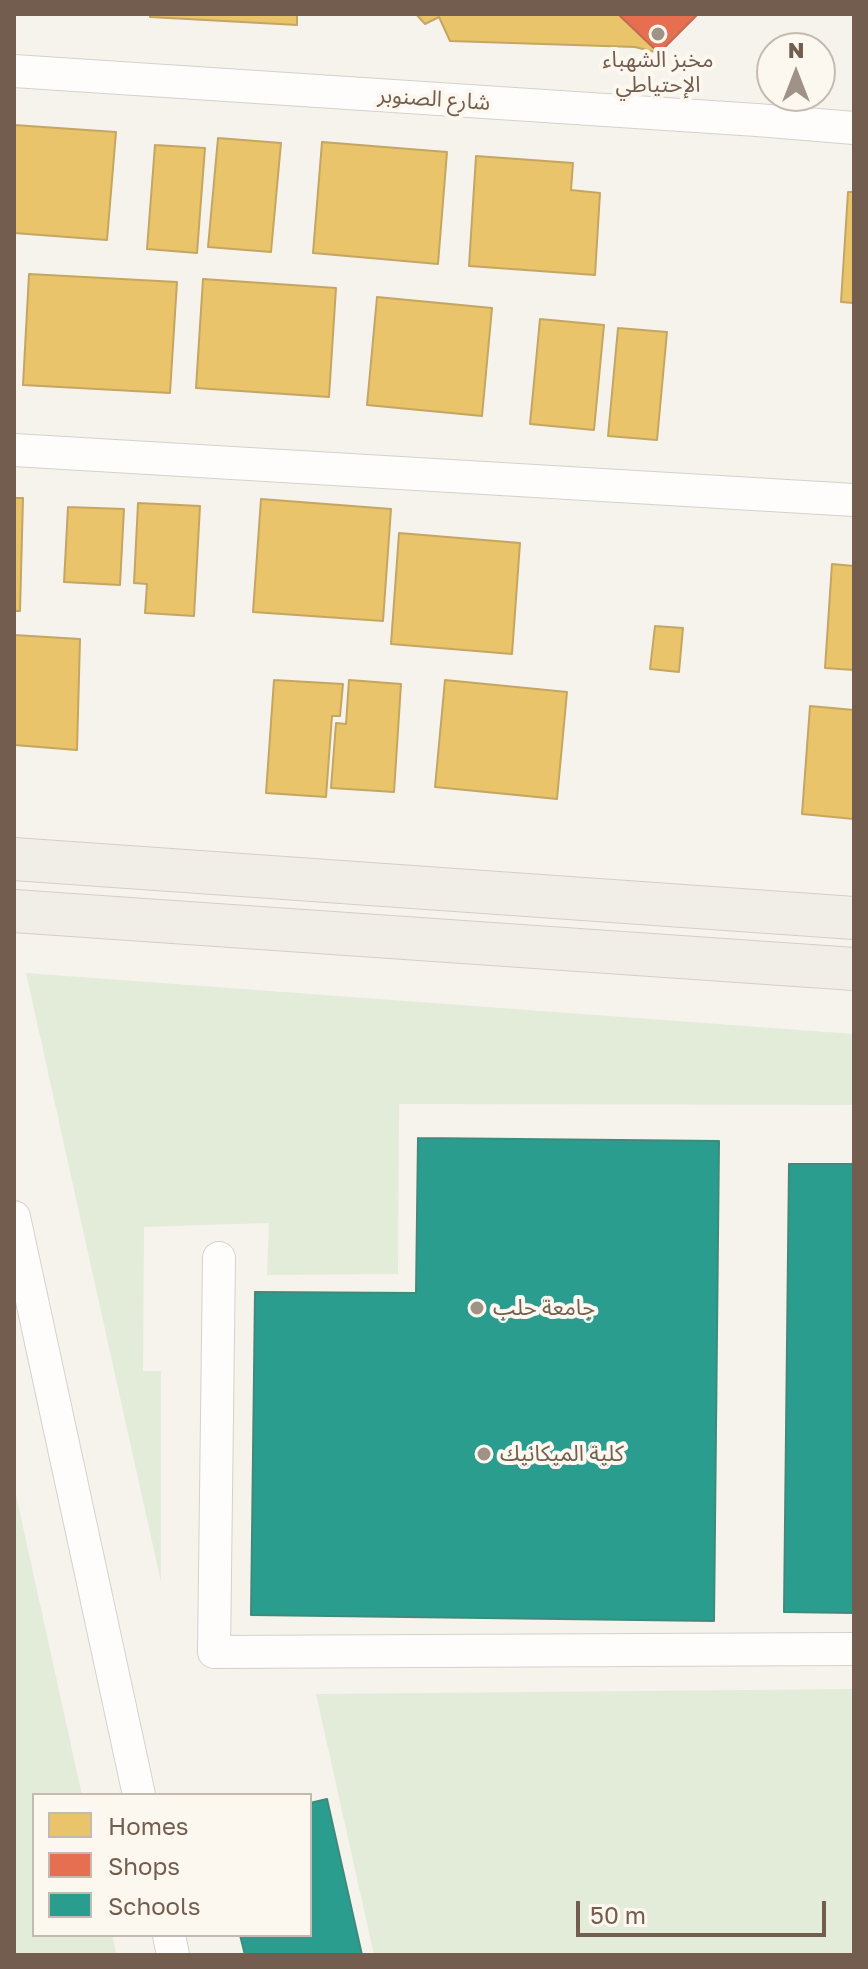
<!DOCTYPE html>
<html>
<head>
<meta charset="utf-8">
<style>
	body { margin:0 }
	#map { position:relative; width:868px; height:1969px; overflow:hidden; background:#f6f3ed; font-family:"Golos Text",sans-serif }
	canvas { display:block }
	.frame { position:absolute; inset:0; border:16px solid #725d4f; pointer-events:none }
	.legend { position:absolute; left:32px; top:1793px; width:280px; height:144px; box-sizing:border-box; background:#fdf8ef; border:2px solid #c5baaf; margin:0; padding:10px 14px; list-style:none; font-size:24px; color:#725d4f }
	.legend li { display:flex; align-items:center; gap:16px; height:40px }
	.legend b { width:40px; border:2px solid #c5baaf }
	.north { position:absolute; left:756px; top:32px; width:80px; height:80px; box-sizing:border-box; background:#fdf8ef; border:2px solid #c5baaf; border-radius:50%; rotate:0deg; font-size:22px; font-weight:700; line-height:32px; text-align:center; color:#725d4f }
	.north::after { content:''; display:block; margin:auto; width:28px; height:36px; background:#a09286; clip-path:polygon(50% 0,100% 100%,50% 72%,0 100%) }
	.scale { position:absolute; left:576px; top:1901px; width:250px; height:36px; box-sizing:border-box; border:4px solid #725d4f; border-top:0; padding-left:10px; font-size:24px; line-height:28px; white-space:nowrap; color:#725d4f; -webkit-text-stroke:6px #fdf8ef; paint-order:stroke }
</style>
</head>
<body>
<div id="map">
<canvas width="868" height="1969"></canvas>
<div class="frame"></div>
<ul class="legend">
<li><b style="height:22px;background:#e9c46a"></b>Homes</li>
<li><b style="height:22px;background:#e76f51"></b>Shops</li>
<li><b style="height:22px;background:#2a9d8f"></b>Schools</li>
</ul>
<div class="north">N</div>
<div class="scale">50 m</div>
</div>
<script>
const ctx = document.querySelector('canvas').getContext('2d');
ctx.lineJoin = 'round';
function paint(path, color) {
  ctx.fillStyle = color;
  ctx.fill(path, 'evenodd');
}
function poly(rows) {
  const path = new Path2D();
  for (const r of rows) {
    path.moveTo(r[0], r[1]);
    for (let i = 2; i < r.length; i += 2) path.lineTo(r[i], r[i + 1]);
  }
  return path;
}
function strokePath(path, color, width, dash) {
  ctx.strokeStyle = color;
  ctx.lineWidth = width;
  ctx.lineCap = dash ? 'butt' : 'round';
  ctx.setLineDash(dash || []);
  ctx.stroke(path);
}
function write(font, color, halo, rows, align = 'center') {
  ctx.font = font + ' "Golos Text","Noto Sans Arabic",sans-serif';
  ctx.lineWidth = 8;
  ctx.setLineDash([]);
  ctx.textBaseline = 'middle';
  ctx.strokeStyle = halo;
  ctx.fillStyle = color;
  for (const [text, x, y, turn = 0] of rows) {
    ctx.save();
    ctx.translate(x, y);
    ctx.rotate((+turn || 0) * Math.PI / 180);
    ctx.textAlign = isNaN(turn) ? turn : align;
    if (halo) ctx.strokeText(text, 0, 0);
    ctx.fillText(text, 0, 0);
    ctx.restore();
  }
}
paint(poly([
	[26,973,854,1034,854,1105,399,1104,398,1274,267,1275,269,1223,144,1227,143,1371,161,1371,161,1582],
	[14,1486,82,1795,34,1795,34,1935,112,1935,117,1955,14,1955],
	[854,1689,854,1955,374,1955,316,1694]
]), '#e3ecd9');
const homes = poly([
	[150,14,297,14,297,25,150,17,150,14],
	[416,14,618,14,659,53,635,47,450,41,439,17,425,24,416,14],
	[14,125,116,132,107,240,14,233,14,125],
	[218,138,281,143,271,252,208,247,218,138],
	[322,142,447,152,438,264,313,253,322,142],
	[155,145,205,148,197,253,147,249,155,145],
	[476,156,573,163,571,190,600,193,595,275,469,266,476,156],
	[848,192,854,192,854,303,841,302,848,192],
	[29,274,177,282,170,393,23,385,29,274],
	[203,279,336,288,329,397,196,388,203,279],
	[377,297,492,308,482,416,367,405,377,297],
	[540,319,604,325,594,430,530,424,540,319],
	[618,328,667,332,657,440,608,436,618,328],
	[14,498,23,498,20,611,14,611,14,498],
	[261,499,391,509,383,621,253,612,261,499],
	[138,503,200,506,194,616,145,613,147,584,134,583,138,503],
	[68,507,124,509,120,585,64,582,68,507],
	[399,533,520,543,512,654,391,644,399,533],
	[832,564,854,566,854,670,825,668,832,564],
	[655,626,683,628,679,672,650,669,655,626],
	[14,635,80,639,77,750,14,745,14,635],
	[274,680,343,684,340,716,332,716,326,797,266,793,274,680],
	[349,680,401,684,394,792,331,788,336,723,346,724,349,680],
	[445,680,567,692,557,799,435,787,445,680],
	[810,706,854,710,854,819,802,814,810,706]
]);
paint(homes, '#e9c46a');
strokePath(homes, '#c5a562', 2);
const shops = poly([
	[618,14,698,14,659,53,618,14]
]);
paint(shops, '#e76f51');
strokePath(shops, '#c46a50', 2);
const schools = poly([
	[418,1138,719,1141,714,1621,251,1615,255,1292,416,1293,418,1138],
	[789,1164,854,1164,854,1613,784,1612,789,1164],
	[327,1799,362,1955,245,1955,240,1935,310,1935,310,1803,327,1799]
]);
paint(schools, '#2a9d8f');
strokePath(schools, '#408a7c', 2);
const minor = poly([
	[14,71,757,120,854,128],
	[14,450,854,500],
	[14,1217,139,1795],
	[219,1258,214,1652,854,1649],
	[169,1935,173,1955]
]);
const major = poly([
	[14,859,854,918],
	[14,911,854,969]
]);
strokePath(minor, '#d5d0cb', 34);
strokePath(major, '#d5cec8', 44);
strokePath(minor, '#fefdfc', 32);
strokePath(major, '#f1eee7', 42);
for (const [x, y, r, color] of [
	[658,34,8,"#a09286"],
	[477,1308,8,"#a09286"],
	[484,1454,8,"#a09286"]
]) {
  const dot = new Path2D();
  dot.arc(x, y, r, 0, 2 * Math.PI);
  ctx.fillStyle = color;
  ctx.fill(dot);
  strokePath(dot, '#fdf8ef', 3);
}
write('22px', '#725d4f', '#fdf8ef', [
	["مخبز الشهباء",658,60,"center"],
	["الإحتياطي",658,85,"center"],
	["جامعة حلب",493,1308],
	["كلية الميكانيك",500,1454]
], 'left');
write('22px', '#725d4f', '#fdf8ef', [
	["شارع الصنوبر",434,99,4]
]);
</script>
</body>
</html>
